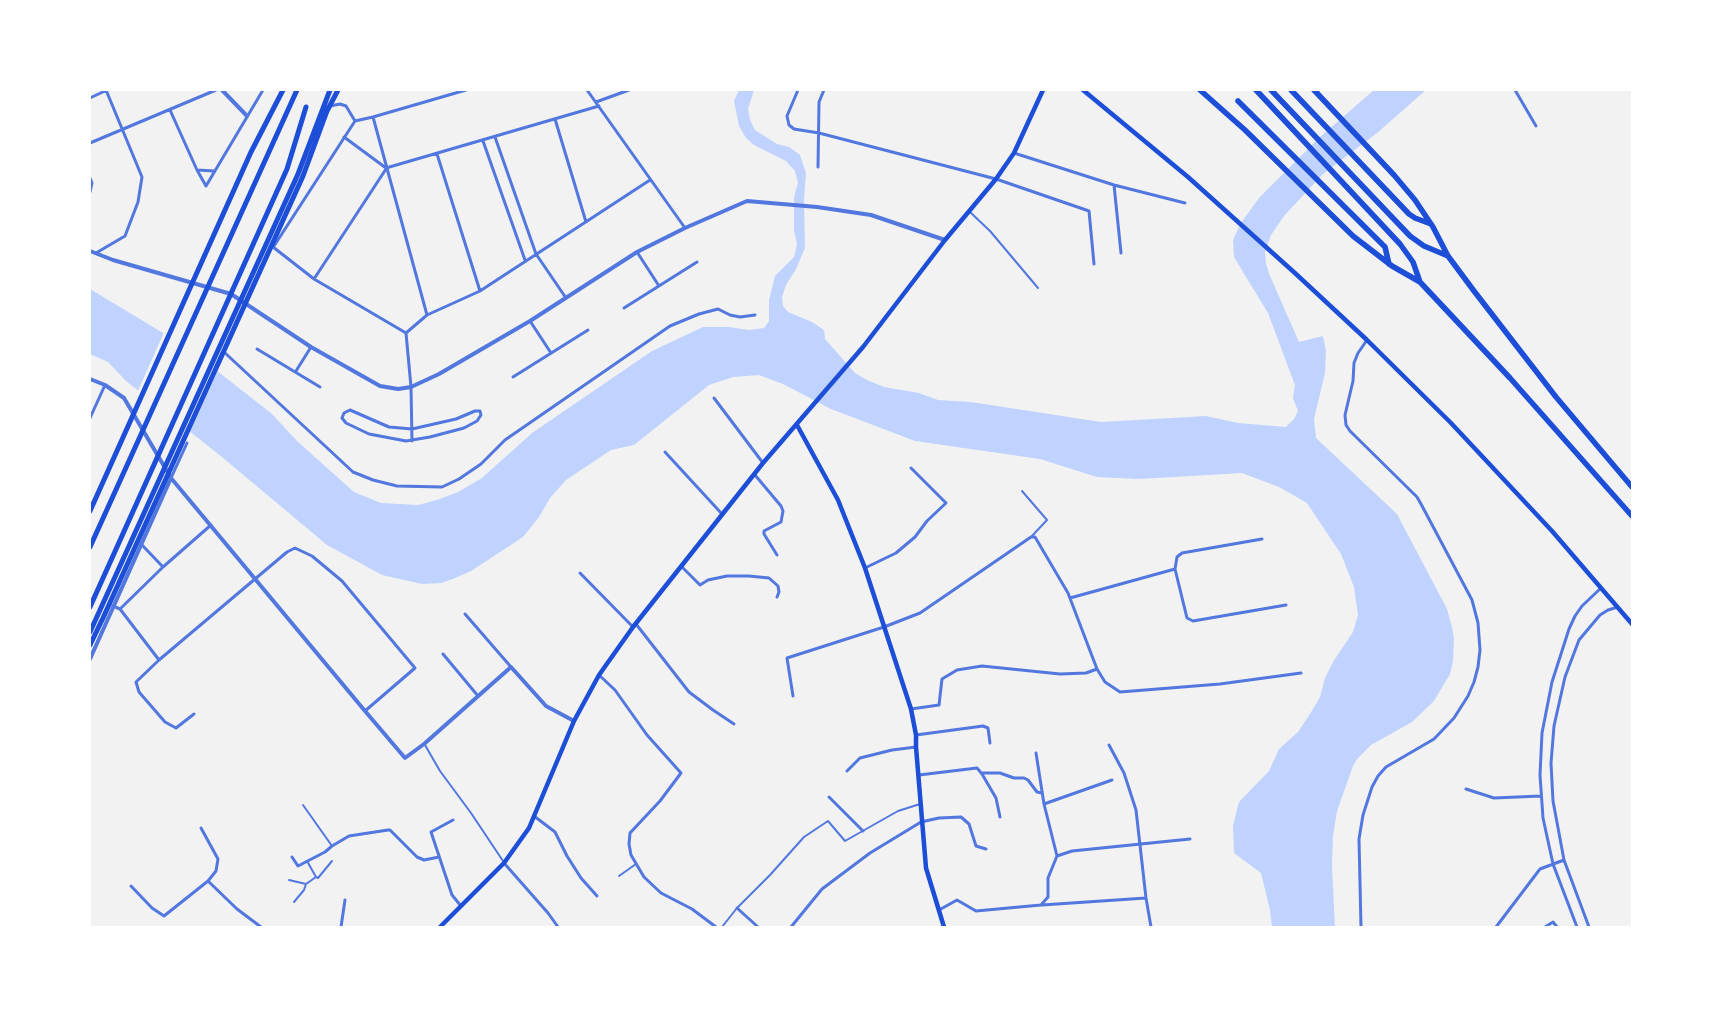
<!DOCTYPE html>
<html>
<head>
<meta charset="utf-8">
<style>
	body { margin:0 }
	#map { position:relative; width:1722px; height:1017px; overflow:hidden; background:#f2f2f2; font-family:"IBM Plex Sans",sans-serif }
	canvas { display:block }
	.frame { position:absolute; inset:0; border:91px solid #fff; pointer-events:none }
</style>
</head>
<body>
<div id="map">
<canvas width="1722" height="1017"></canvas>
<div class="frame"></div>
</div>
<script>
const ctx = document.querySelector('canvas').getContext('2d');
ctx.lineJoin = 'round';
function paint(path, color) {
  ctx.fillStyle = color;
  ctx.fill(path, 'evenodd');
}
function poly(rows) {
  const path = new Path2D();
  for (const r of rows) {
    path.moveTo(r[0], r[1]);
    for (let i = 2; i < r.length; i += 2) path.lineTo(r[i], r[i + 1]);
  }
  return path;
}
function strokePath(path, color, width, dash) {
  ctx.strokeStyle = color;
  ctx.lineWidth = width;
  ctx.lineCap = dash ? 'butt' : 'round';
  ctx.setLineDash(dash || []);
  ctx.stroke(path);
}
paint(poly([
	[739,90,754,90,748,109,750,120,755,130,777,144,789,147,800,155,806,173,804,199,805,248,796,269,786,285,782,297,783,306,788,312,812,322,824,330,825,339,855,373,867,380,884,387,919,393,938,400,971,402,1101,422,1206,416,1238,423,1286,427,1294,419,1298,411,1293,398,1295,385,1268,313,1234,257,1233,240,1241,223,1259,198,1321,136,1374,90,1426,90,1377,133,1323,174,1284,216,1271,235,1265,252,1266,264,1270,276,1299,342,1323,336,1326,351,1325,373,1314,419,1316,438,1397,514,1447,609,1452,627,1454,639,1453,661,1450,674,1434,701,1412,722,1371,745,1358,758,1353,766,1337,811,1333,836,1332,866,1335,927,1272,927,1270,910,1261,873,1234,853,1233,825,1239,802,1269,771,1279,749,1298,732,1310,714,1320,697,1325,678,1333,662,1353,632,1358,615,1354,587,1341,554,1307,503,1279,487,1242,473,1139,479,1097,477,1040,459,915,441,831,409,783,384,759,375,733,377,709,385,634,445,611,450,566,480,550,498,539,517,523,537,471,571,453,579,441,583,422,584,382,575,327,545,222,457,126,381,108,362,90,354,90,289,188,348,272,414,297,441,354,492,381,503,418,505,437,500,458,492,482,478,532,433,652,351,703,327,729,327,749,330,764,328,769,321,769,300,775,276,794,257,797,244,794,231,794,197,798,183,795,171,786,161,754,145,746,138,739,126,734,101]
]), '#bfd3fe');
paint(poly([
	[165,330,190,346,219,369,189,434,137,393]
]), '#f2f2f2');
strokePath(poly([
	[970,212,990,231,1038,288],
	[1022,491,1047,520,1031,537],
	[425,745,440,771,471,813,503,861],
	[303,805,332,846],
	[307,861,316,877],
	[619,876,636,864],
	[289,880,306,884],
	[294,902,304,890,306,884,316,877,318,878,332,861],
	[722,927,737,908,770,875,804,837,828,821,845,841,898,811,920,804]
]), '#5277de', 2);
strokePath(poly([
	[587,90,685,228],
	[798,90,787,116,789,125,794,129,819,133,996,179,1089,211,1094,264],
	[1515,90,1536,126],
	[90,98,107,90],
	[596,102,629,90],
	[330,106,340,104,346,106,355,121],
	[170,110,197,170,214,171],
	[373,117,427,315],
	[555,119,586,222],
	[344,137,386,168,599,106],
	[495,137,536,254,566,298],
	[483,141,525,260],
	[90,143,216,90],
	[1014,153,1114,185,1185,203],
	[437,154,480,291],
	[818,167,819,102,824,90],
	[197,170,206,186],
	[90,178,92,183,90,192],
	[1114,185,1121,253],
	[206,186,263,90],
	[274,246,355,121,373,117,466,90],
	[273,247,314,279,406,333,427,315,480,291,650,180],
	[637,252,659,286],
	[96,253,125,236,138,202,142,177,106,90],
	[314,279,386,169],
	[624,308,697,262],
	[530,321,551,353],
	[406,333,411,387,412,441],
	[257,349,320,387],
	[224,352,353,472,373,480,397,486,442,487,459,479,481,464,505,440,670,326,699,314,718,309,730,315,740,317,755,315],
	[296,371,311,347],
	[513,377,588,330],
	[714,398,763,463],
	[350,410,389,427,412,429,456,419,475,411,480,411,481,415,477,421,464,428,430,437,406,441,369,434,346,423,342,418,344,413,350,410],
	[90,418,105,385],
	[665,452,722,514],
	[755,475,781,506,783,511,781,522,764,531,764,534,777,555],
	[171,478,187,443],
	[142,545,163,567,211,525],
	[681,566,700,585,708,580,727,576,749,576,769,578,778,586,779,592,777,597],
	[865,568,896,553,915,537,927,521,946,503,911,468],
	[1175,569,1177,557,1182,553,1262,539],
	[580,573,633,627],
	[1070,598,1175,569,1187,618,1193,621,1286,605],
	[113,606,120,609,159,660],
	[120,609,163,567],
	[465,614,511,667],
	[636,624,689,692,713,710,734,724],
	[443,654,478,696],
	[599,675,615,690,647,735,681,773,660,801,630,833,629,844,631,855,644,877,661,893,692,909,716,927],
	[793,696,787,658,884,627,920,613,1031,537,1035,537,1068,593,1097,669,1105,682,1120,692,1220,684,1301,673],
	[911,709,939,705,942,679,957,670,982,666,1060,674,1086,673,1097,669],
	[194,714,176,728,165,722,139,692,136,682,159,660,287,552,295,548,312,556,342,581,415,668,365,711],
	[916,735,983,726,988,728,990,743],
	[1109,745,1124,773,1136,810,1146,898,1151,927],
	[1036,753,1044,804,1057,856],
	[847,771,860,758,892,750,916,747],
	[981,773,1000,773,1014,778,1024,778,1028,780,1037,792,1042,793],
	[919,775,977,768,982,774,996,798,1000,817],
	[1466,789,1494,798,1541,796],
	[829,797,863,831],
	[1044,804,1112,780],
	[534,816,555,832,567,856,581,878,597,896],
	[453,820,431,832,452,895,461,906],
	[201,828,218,859,216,871,208,881,237,909,261,927],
	[292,857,298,866,325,852,332,846,349,836,388,830,390,830,417,857,424,860,439,857],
	[504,863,548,913,558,927],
	[131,886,152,908,164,916,208,881],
	[1042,905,1146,898],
	[737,908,758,927],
	[939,910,957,900,976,911,1041,905,1048,897,1048,878,1057,856,1072,851,1190,839],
	[341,927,345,900],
	[791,927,822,889,870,853,921,822,939,818,961,817,969,824,976,846,986,849],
	[1361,927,1359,839,1363,815,1372,787,1378,776,1386,767,1434,739,1454,718,1468,696,1474,682,1478,667,1480,650,1478,623,1472,600,1421,504,1417,497,1350,431,1346,425,1345,415,1353,381,1354,363,1358,353,1367,340],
	[1496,927,1540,869,1564,860],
	[1545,927,1553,922,1557,927],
	[1577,927,1553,864,1543,818,1540,775,1542,733,1552,682,1569,629,1575,616,1582,606,1601,588],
	[1589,927,1564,860,1553,801,1551,763,1554,726,1565,677,1579,640,1600,615,1608,610,1618,607]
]), '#5277de', 3);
strokePath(poly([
	[222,90,247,116],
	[90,251,113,260,231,294,311,347,380,386,398,389,411,387,439,374,530,321,637,252,685,228,747,201,817,207,871,215,945,240],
	[90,379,105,385,124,398,171,478,365,711,405,758,424,744,511,667,546,706,574,721],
	[90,659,171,478]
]), '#5277de', 4);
strokePath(poly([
	[1083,90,1188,177,1296,274,1367,340,1451,423,1552,531,1632,624],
	[797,425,838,500,865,568,911,709,916,735,916,747,926,868,944,927],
	[440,927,504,863,529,828,574,721,599,675,633,627,763,463,863,347,945,240,996,179,1014,153,1043,90]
]), '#1d4ed8', 4.5);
strokePath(poly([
	[90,511,251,152,283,90],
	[90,547,297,90],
	[90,607,287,169,306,107],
	[90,632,298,174,330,90],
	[90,645,103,618,303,176,327,111,338,90]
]), '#1d4ed8', 5);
strokePath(poly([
	[1200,90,1245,130,1353,236,1392,266,1420,282,1510,378,1632,516],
	[1256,90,1400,244,1413,262,1420,282],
	[1271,90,1410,236,1424,246,1448,256],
	[1291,90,1409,214,1415,218,1431,224],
	[1314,90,1394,175,1415,200,1433,227,1448,256,1474,291,1556,397,1632,487],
	[1238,101,1385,247,1389,264]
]), '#1d4ed8', 5.5);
</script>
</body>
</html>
